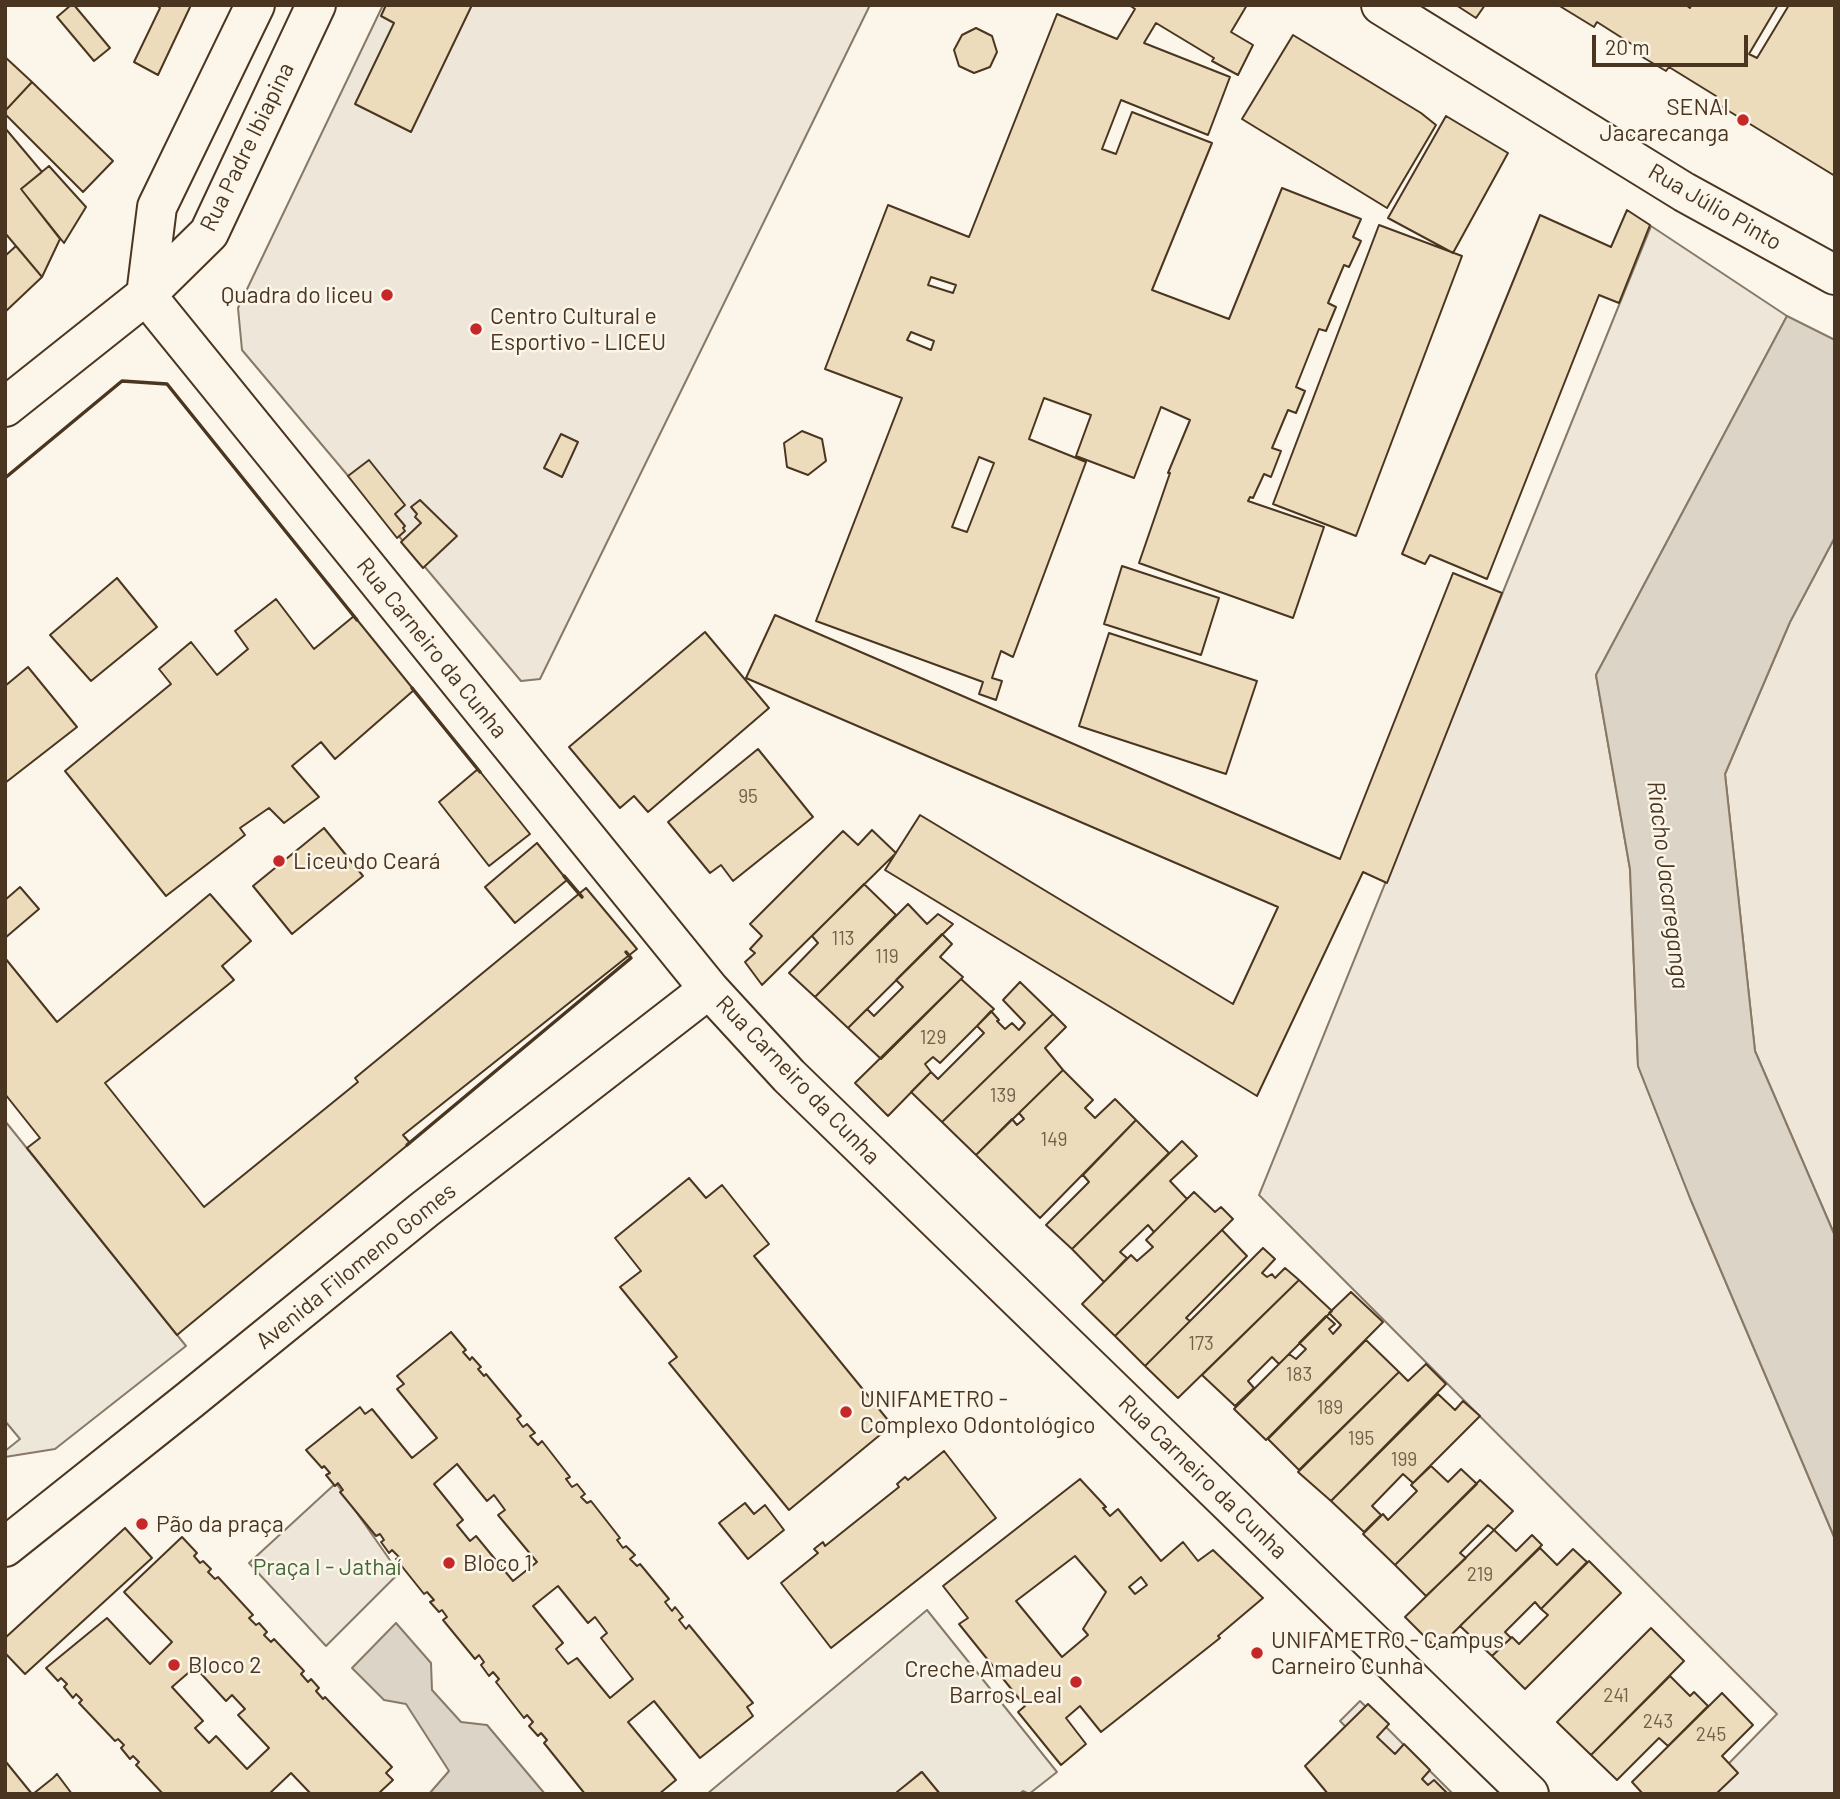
<!DOCTYPE html>
<html>
<head>
<meta charset="utf-8">
<style>
	body { margin:0 }
	#map { position:relative; width:1840px; height:1799px; overflow:hidden; background:#fbf6e9; font-family:Barlow,sans-serif }
	canvas { display:block }
	.frame { position:absolute; inset:0; border:7px solid #4a3520; pointer-events:none }
	.scale { position:absolute; left:1592px; top:35px; width:156px; height:32px; box-sizing:border-box; border:4px solid #4a3520; border-top:0; padding-left:9px; font-size:21px; line-height:24px; white-space:nowrap; color:#4a3520; -webkit-text-stroke:5px #fbf6e9; paint-order:stroke }
</style>
</head>
<body>
<div id="map">
<canvas width="1840" height="1799"></canvas>
<div class="frame"></div>
<div class="scale">20 m</div>
</div>
<script>
const ctx = document.querySelector('canvas').getContext('2d');
ctx.lineJoin = 'round';
function paint(path, color) {
  ctx.fillStyle = color;
  ctx.fill(path, 'evenodd');
}
function poly(rows) {
  const path = new Path2D();
  for (const r of rows) {
    path.moveTo(r[0], r[1]);
    for (let i = 2; i < r.length; i += 2) path.lineTo(r[i], r[i + 1]);
  }
  return path;
}
function strokePath(path, color, width, dash) {
  ctx.strokeStyle = color;
  ctx.lineWidth = width;
  ctx.lineCap = dash ? 'butt' : 'round';
  ctx.setLineDash(dash || []);
  ctx.stroke(path);
}
function write(font, color, halo, rows, align = 'center') {
  ctx.font = font + ' Barlow,sans-serif';
  ctx.lineWidth = 5;
  ctx.setLineDash([]);
  ctx.textBaseline = 'middle';
  ctx.strokeStyle = halo;
  ctx.fillStyle = color;
  for (const [text, x, y, turn = 0] of rows) {
    ctx.save();
    ctx.translate(x, y);
    ctx.rotate((+turn || 0) * Math.PI / 180);
    ctx.textAlign = isNaN(turn) ? turn : align;
    if (halo) ctx.strokeText(text, 0, 0);
    ctx.fillText(text, 0, 0);
    ctx.restore();
  }
}
const green = poly([
	[383,5,870,5,540,679,521,681,242,350,238,308,383,5],
	[1651,226,1787,316,1596,675,1630,869,1638,1066,1690,1198,1835,1539,1835,1794,1699,1794,1777,1714,1259,1195,1651,226],
	[1835,537,1835,1236,1755,1051,1725,774,1790,622,1835,537],
	[336,1483,399,1573,326,1646,249,1563,336,1483],
	[1360,1701,1453,1794,1412,1794,1340,1721,1360,1701]
]);
paint(green, '#ede6d9');
strokePath(green, '#887966', 2);
const parking = poly([
	[5,1121,186,1346,55,1449,5,1457,5,1451,20,1439,5,1421,5,1121],
	[927,1610,1057,1772,1029,1794,1023,1791,1019,1794,940,1794,921,1772,896,1794,707,1794,927,1610]
]);
paint(parking, '#ede7d9');
strokePath(parking, '#887966', 2);
const water = poly([
	[1787,316,1835,340,1835,537,1790,622,1725,774,1755,1051,1835,1236,1835,1539,1690,1198,1638,1066,1630,869,1596,675,1787,316],
	[396,1623,431,1663,432,1690,461,1722,487,1725,545,1794,429,1794,449,1771,406,1704,384,1700,352,1668,396,1623]
]);
paint(water, '#dcd4c6');
strokePath(water, '#887966', 2);
const building = poly([
	[71,5,74,5,110,48,94,61,57,17,71,5],
	[157,5,191,5,158,75,134,62,160,8,157,5],
	[386,5,472,5,411,132,355,104,394,23,381,16,386,5],
	[1129,5,1247,5,1231,32,1253,45,1238,75,1212,61,1214,58,1156,23,1144,43,1230,77,1208,135,1121,100,1102,149,1116,154,1132,112,1212,143,1152,290,1229,319,1282,188,1361,219,1353,237,1361,241,1349,267,1344,265,1328,303,1336,307,1326,331,1319,329,1296,387,1305,391,1296,413,1288,410,1272,448,1281,451,1271,477,1264,474,1253,498,1250,497,1248,501,1324,527,1293,618,1139,563,1170,473,1168,473,1190,420,1161,407,1134,478,1076,456,1091,415,1044,398,1029,439,1086,462,1013,657,1001,651,992,678,1002,681,996,700,979,694,983,682,816,621,902,398,825,369,888,205,969,237,1057,14,1117,39,1135,9,1129,5],
	[931,277,956,285,953,293,928,285,931,277],
	[911,332,934,341,931,350,907,340,911,332],
	[979,457,994,463,967,532,952,527,979,457],
	[1456,5,1485,5,1476,18,1456,5],
	[1558,5,1686,5,1690,8,1691,5,1778,5,1749,54,1757,58,1789,5,1835,5,1835,176,1714,102,1716,96,1669,67,1666,71,1639,55,1641,50,1597,22,1594,27,1558,5],
	[976,28,992,36,997,52,990,67,974,73,959,66,954,50,962,35,976,28],
	[1293,35,1421,113,1436,125,1387,208,1242,119,1293,35],
	[5,57,32,82,5,111,5,57],
	[32,82,113,161,83,192,5,114,5,111,32,82],
	[1446,116,1508,153,1453,253,1388,218,1446,116],
	[5,128,42,172,21,189,60,239,42,277,5,233,5,128],
	[49,166,86,207,64,243,21,189,49,166],
	[1627,210,1650,225,1619,303,1599,295,1487,579,1430,555,1425,564,1402,554,1540,215,1611,247,1627,210],
	[1379,225,1462,256,1356,536,1273,504,1379,225],
	[16,246,42,277,5,312,5,256,16,246],
	[802,431,822,439,826,461,808,475,787,467,784,443,802,431],
	[561,434,578,442,562,477,544,468,561,434],
	[369,460,405,505,395,514,405,526,403,528,405,531,397,538,348,476,369,460],
	[420,500,457,536,423,568,401,542,421,523,415,517,417,514,411,507,420,500],
	[1122,566,1219,598,1201,655,1104,624,1122,566],
	[1453,573,1502,593,1387,883,1363,872,1257,1096,885,870,920,815,1233,1004,1278,907,746,678,775,615,1340,859,1453,573],
	[117,578,157,627,91,681,50,635,117,578],
	[276,599,314,649,354,616,414,690,335,759,321,742,292,766,319,797,284,823,269,808,240,828,245,835,166,896,65,771,171,684,159,669,191,642,217,675,248,649,235,631,276,599],
	[705,632,769,708,648,812,634,796,620,808,569,747,705,632],
	[1109,633,1257,681,1226,774,1079,726,1109,633],
	[28,667,77,727,5,783,5,686,28,667],
	[758,749,813,817,733,881,721,865,710,873,668,822,758,749],
	[478,769,530,834,489,866,439,802,478,769],
	[324,828,363,876,292,934,253,886,324,828],
	[872,830,896,853,762,985,745,962,755,953,750,949,762,936,750,924,843,831,858,845,872,830],
	[537,843,567,880,515,923,485,887,537,843],
	[864,884,896,915,815,997,789,973,818,943,812,936,864,884],
	[20,887,39,909,5,938,5,900,20,887],
	[586,888,637,949,403,1135,410,1143,177,1335,27,1148,40,1138,5,1094,5,958,57,1022,210,894,251,941,222,966,234,980,105,1083,204,1207,358,1082,355,1078,586,888],
	[908,904,927,924,938,914,953,924,848,1028,815,997,908,904],
	[942,934,952,944,940,957,963,977,881,1059,848,1028,867,1009,874,1016,903,987,896,980,942,934],
	[961,979,994,1009,940,1063,933,1057,925,1064,931,1072,888,1116,855,1083,961,979],
	[1020,982,1053,1014,942,1122,911,1092,931,1072,938,1079,984,1033,977,1026,991,1011,999,1020,997,1021,1005,1029,1012,1023,1019,1030,1025,1023,1003,1000,1020,982],
	[1053,1014,1066,1027,1045,1048,1063,1070,976,1155,942,1122,1053,1014],
	[1063,1070,1093,1100,1085,1108,1095,1118,1115,1099,1136,1120,1040,1218,976,1155,1012,1119,1017,1125,1024,1119,1019,1113,1063,1070],
	[1136,1120,1169,1153,1072,1249,1046,1225,1089,1182,1083,1175,1136,1120],
	[1182,1141,1197,1156,1170,1181,1187,1199,1154,1232,1148,1225,1120,1252,1127,1258,1104,1282,1072,1249,1182,1141],
	[689,1178,706,1198,722,1185,769,1244,754,1256,892,1425,789,1510,669,1363,677,1357,620,1287,641,1271,615,1238,689,1178],
	[1194,1192,1215,1212,1221,1207,1233,1219,1115,1336,1082,1304,1131,1255,1137,1261,1153,1247,1146,1240,1194,1192],
	[1222,1230,1247,1256,1186,1318,1190,1321,1145,1366,1115,1336,1222,1230],
	[1263,1248,1275,1259,1262,1273,1267,1277,1272,1274,1275,1278,1285,1268,1299,1280,1178,1398,1145,1366,1263,1248],
	[1299,1280,1332,1311,1279,1364,1272,1357,1248,1381,1254,1388,1235,1406,1202,1375,1299,1280],
	[1351,1292,1383,1322,1266,1440,1234,1409,1289,1354,1296,1359,1306,1349,1299,1343,1326,1316,1335,1324,1329,1329,1333,1334,1341,1325,1329,1313,1351,1292],
	[451,1332,466,1350,463,1352,470,1360,472,1357,481,1367,478,1369,484,1376,486,1374,521,1416,517,1419,523,1427,527,1424,535,1433,530,1436,538,1445,542,1441,570,1477,566,1479,572,1487,577,1484,585,1494,581,1497,587,1503,591,1501,620,1538,617,1540,623,1548,626,1546,635,1555,630,1559,637,1566,640,1564,669,1599,665,1602,672,1611,675,1607,683,1617,679,1620,686,1629,689,1625,753,1703,747,1707,753,1716,700,1758,654,1701,628,1722,676,1780,659,1794,585,1794,544,1743,547,1740,541,1733,538,1736,529,1726,533,1722,527,1715,524,1718,496,1682,499,1679,493,1672,489,1676,481,1665,484,1662,479,1655,475,1659,443,1620,447,1617,442,1610,439,1612,430,1602,434,1600,427,1592,424,1594,396,1559,399,1557,392,1550,389,1553,381,1542,384,1540,380,1534,376,1536,340,1492,343,1490,338,1483,335,1486,326,1475,330,1473,324,1466,322,1468,306,1450,360,1407,365,1414,372,1409,412,1458,437,1438,397,1389,404,1384,397,1376,451,1332],
	[457,1464,487,1501,494,1495,505,1510,498,1515,537,1562,513,1581,476,1536,470,1541,457,1525,463,1520,434,1484,457,1464],
	[558,1586,588,1623,595,1617,607,1633,601,1638,633,1679,610,1698,577,1658,568,1664,556,1649,563,1643,533,1606,558,1586],
	[1366,1340,1399,1372,1299,1470,1268,1439,1366,1340],
	[1426,1364,1446,1384,1331,1501,1298,1472,1399,1372,1408,1381,1426,1364],
	[1438,1394,1455,1410,1463,1401,1480,1416,1413,1483,1403,1474,1372,1506,1381,1515,1364,1532,1331,1501,1438,1394],
	[944,1451,996,1518,831,1648,781,1583,818,1553,814,1549,823,1542,825,1546,899,1487,897,1484,905,1477,908,1480,944,1451],
	[1431,1466,1448,1482,1461,1469,1477,1484,1395,1565,1363,1534,1383,1514,1388,1520,1417,1491,1411,1485,1431,1466],
	[1080,1479,1106,1507,1103,1508,1110,1516,1118,1509,1161,1561,1183,1542,1198,1561,1213,1550,1263,1598,1218,1636,1220,1638,1101,1732,1080,1706,1066,1718,1086,1744,1061,1765,1018,1712,1025,1706,959,1624,968,1618,943,1586,1080,1479],
	[1075,1556,1106,1592,1083,1629,1088,1635,1062,1657,1016,1601,1075,1556],
	[1141,1577,1147,1585,1135,1594,1129,1587,1141,1577],
	[1480,1480,1513,1511,1494,1530,1488,1525,1460,1553,1466,1558,1426,1596,1395,1565,1480,1480],
	[745,1503,754,1514,765,1505,784,1530,748,1559,719,1523,745,1503],
	[125,1528,152,1558,25,1674,5,1653,5,1638,125,1528],
	[1494,1530,1516,1551,1532,1535,1542,1545,1437,1649,1405,1617,1494,1530],
	[182,1537,197,1553,194,1556,200,1563,203,1561,211,1569,208,1572,215,1579,218,1577,253,1615,249,1618,256,1625,259,1623,267,1632,264,1635,271,1642,274,1639,304,1671,301,1674,308,1682,311,1679,319,1688,316,1691,323,1699,325,1697,392,1767,386,1773,393,1780,378,1794,311,1794,291,1773,269,1794,163,1794,136,1765,139,1762,133,1756,130,1759,121,1748,124,1745,118,1739,115,1741,79,1703,82,1700,76,1694,73,1698,64,1687,67,1684,61,1678,58,1681,46,1668,107,1618,150,1664,172,1642,124,1592,182,1537],
	[195,1667,226,1701,232,1695,245,1709,238,1715,269,1748,247,1769,216,1736,209,1743,195,1728,203,1721,172,1687,195,1667],
	[1540,1548,1557,1565,1573,1549,1587,1562,1541,1609,1535,1602,1505,1632,1511,1638,1492,1656,1460,1626,1540,1548],
	[1589,1561,1621,1593,1525,1689,1492,1656,1512,1637,1519,1644,1548,1615,1541,1609,1589,1561],
	[1651,1628,1684,1661,1591,1755,1557,1722,1651,1628],
	[1670,1676,1690,1696,1694,1692,1708,1706,1668,1746,1659,1738,1617,1780,1591,1755,1670,1676],
	[1722,1693,1753,1725,1722,1756,1738,1773,1716,1794,1643,1794,1632,1782,1722,1693],
	[1368,1704,1389,1724,1377,1737,1395,1754,1404,1744,1430,1770,1422,1779,1428,1785,1434,1780,1448,1794,1328,1794,1305,1766,1368,1704],
	[5,1762,6,1762,32,1794,5,1794,5,1762],
	[922,1772,940,1794,896,1794,897,1792,922,1772],
	[57,1774,72,1794,33,1794,53,1778,57,1774]
]);
paint(building, '#ecdcbc');
strokePath(building, '#4a3520', 2);
const street = poly([
	[1381,5,1684,192,1835,275]
]);
const secondary = poly([
	[146,295,709,989,789,1076,1529,1794],
	[146,295,157,207,255,5],
	[5,407,146,295,209,233,316,5],
	[5,1547,191,1399,425,1209,709,989]
]);
strokePath(street, '#4a3520', 42);
strokePath(secondary, '#4a3520', 42);
strokePath(street, '#fbf6e9', 38);
strokePath(secondary, '#fbf6e9', 38);
strokePath(poly([
	[5,478,122,381,167,384,357,620],
	[412,688,480,772],
	[564,876,582,897],
	[407,1145,631,958,626,952]
]), '#4a3520', 3.5);
for (const [x, y, r, color] of [
	[1743,120,7,"#c62828"],
	[387,295,7,"#c62828"],
	[476,329,7,"#c62828"],
	[279,861,7,"#c62828"],
	[846,1412,7,"#c62828"],
	[142,1524,7,"#c62828"],
	[449,1563,7,"#c62828"],
	[1257,1653,7,"#c62828"],
	[174,1665,7,"#c62828"],
	[1076,1682,7,"#c62828"]
]) {
  const dot = new Path2D();
  dot.arc(x, y, r, 0, 2 * Math.PI);
  ctx.fillStyle = color;
  ctx.fill(dot);
  strokePath(dot, '#fbf6e9', 2.5);
}
write('19px', '#725f47', null, [
	["95",748,797],
	["113",843,939],
	["119",887,957],
	["129",933,1038],
	["139",1003,1096],
	["149",1054,1140],
	["173",1201,1344],
	["183",1299,1375],
	["189",1330,1408],
	["195",1361,1439],
	["199",1404,1460],
	["219",1480,1575],
	["241",1616,1696],
	["243",1658,1722],
	["245",1711,1735]
]);
write('23px', '#4a3520', '#fbf6e9', [
	["SENAI",1729,107,"right"],
	["Jacarecanga",1729,133,"right"],
	["Quadra do liceu",373,295,"right"],
	["Centro Cultural e",490,316],
	["Esportivo - LICEU",490,342],
	["Liceu do Ceará",293,861],
	["UNIFAMETRO -",860,1399],
	["Complexo Odontológico",860,1425],
	["Pão da praça",156,1524],
	["Bloco 1",463,1563],
	["UNIFAMETRO - Campus",1271,1640],
	["Carneiro Cunha",1271,1666],
	["Bloco 2",188,1665],
	["Creche Amadeu",1062,1669,"right"],
	["Barros Leal",1062,1695,"right"]
], 'left');
write('23px', '#4a3520', '#fbf6e9', [
	["Rua Padre Ibiapina",247,147,-64],
	["Rua Júlio Pinto",1715,207,30],
	["Rua Carneiro da Cunha",432,648,51],
	["Rua Carneiro da Cunha",798,1080,46],
	["Avenida Filomeno Gomes",356,1266,-39],
	["Rua Carneiro da Cunha",1203,1477,44]
]);
write('23px', '#436837', '#fbf6e9', [
	["Praça I - Jathaí",327,1567]
]);
write('italic 24px', '#4a3520', '#fbf6e9', [
	["Riacho Jacareganga",1668,885,83]
]);
</script>
</body>
</html>
